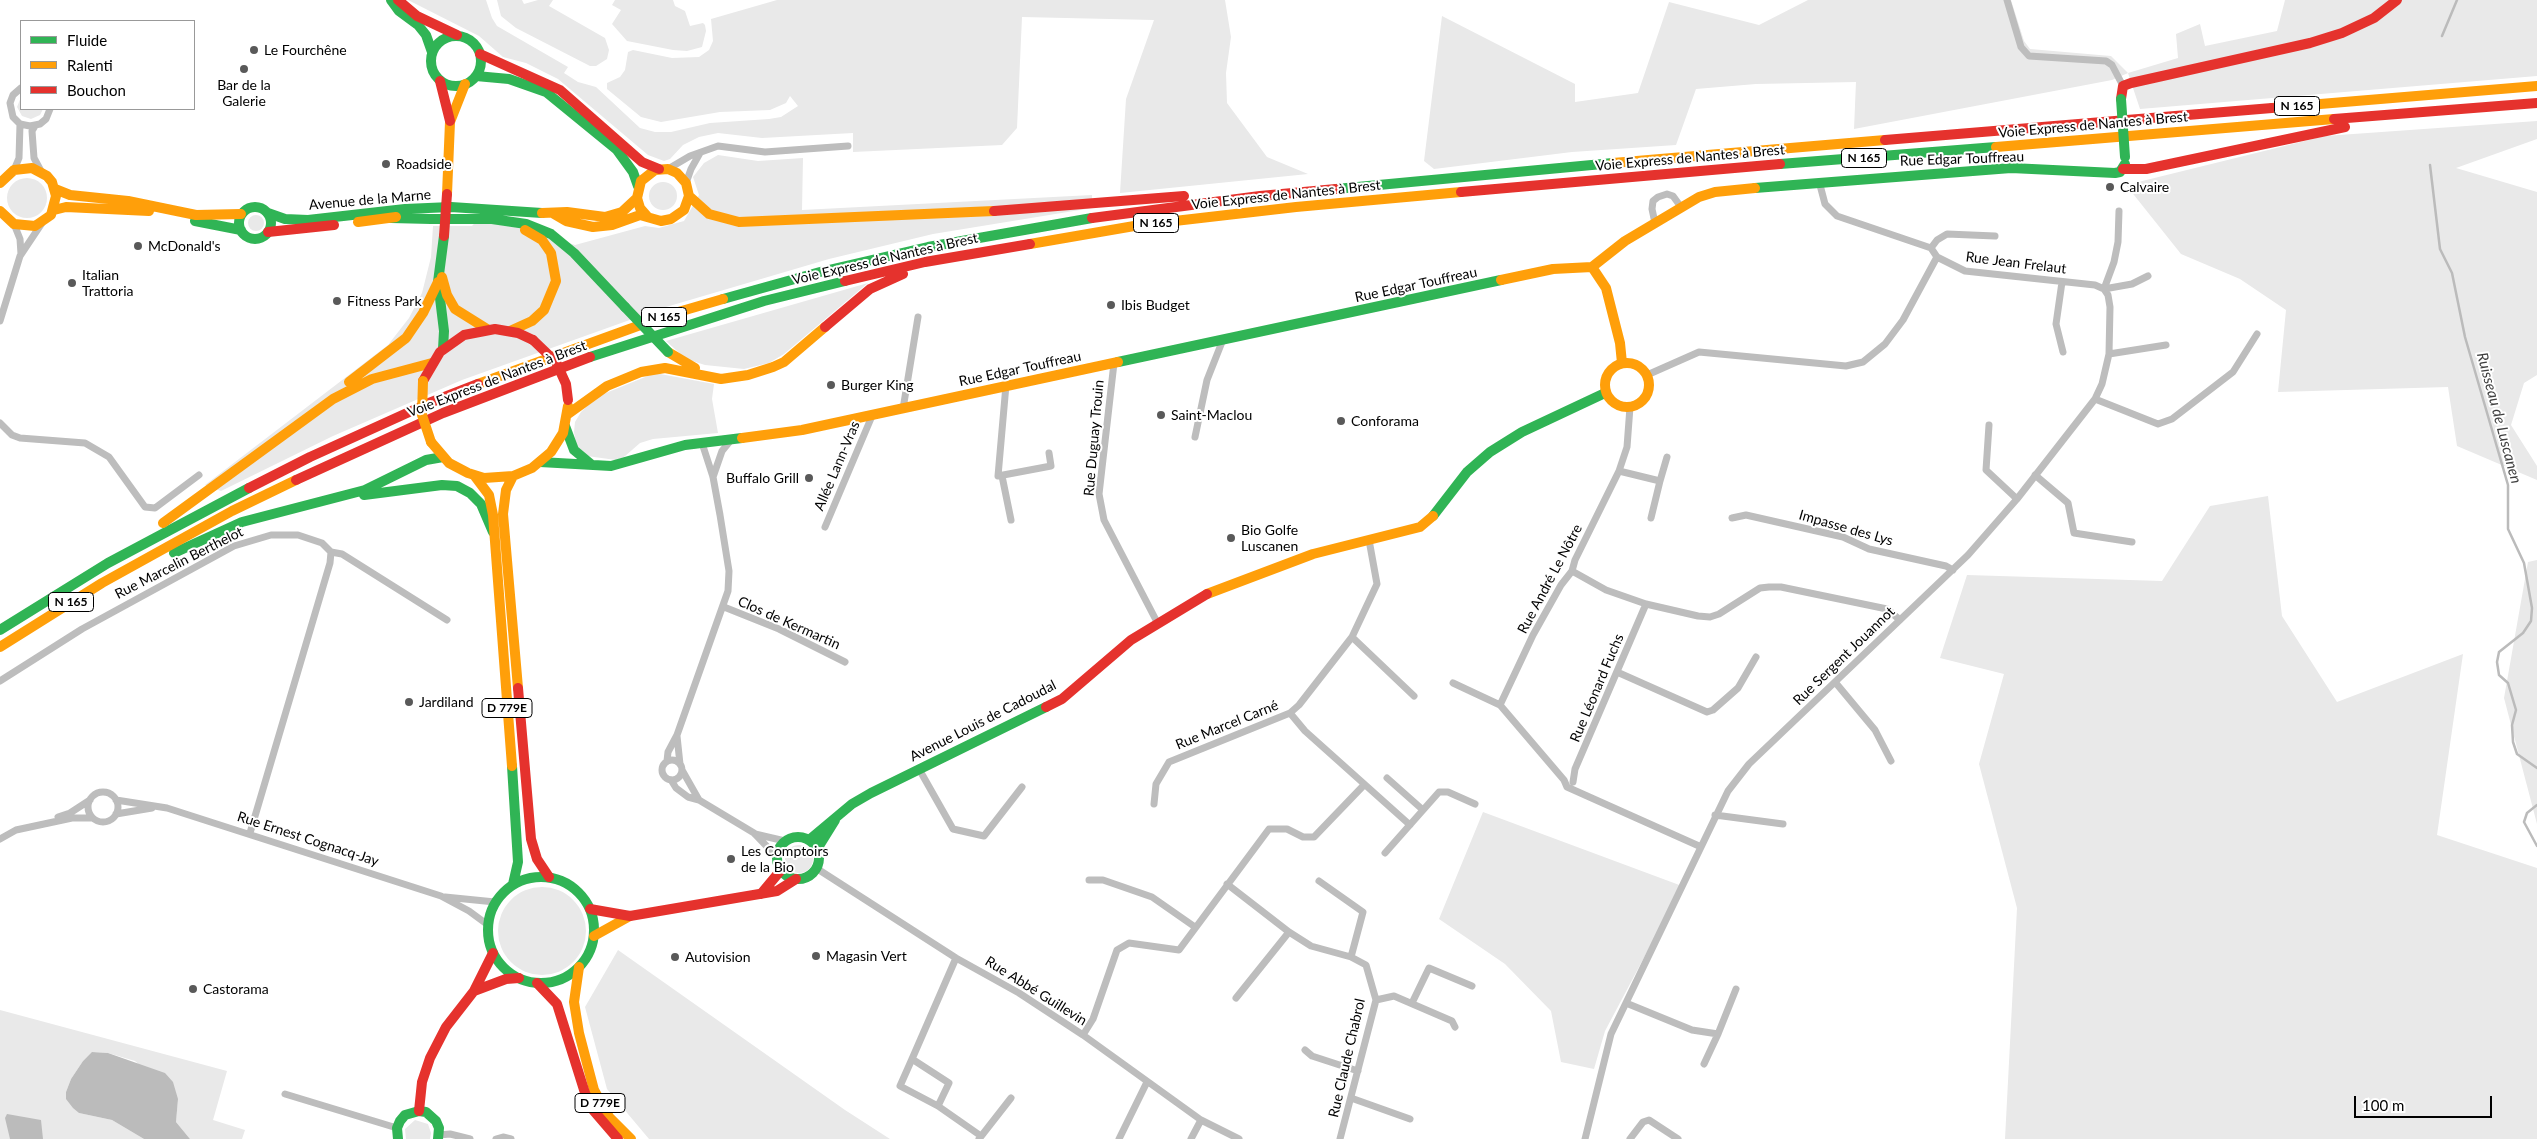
<!DOCTYPE html>
<html>
<head>
<meta charset="utf-8">
<style>
	body { margin:0 }
	#map { position:relative; width:2537px; height:1139px; overflow:hidden; background:#fff; font-family:Lato,sans-serif }
	canvas { display:block }
	.legend { position:absolute; left:20px; top:20px; width:175px; height:90px; box-sizing:border-box; background:#fff; border:1px solid #999; margin:0; padding:6px 9px; list-style:none; font-size:15px; color:#000 }
	.legend li { display:flex; align-items:center; gap:10px; height:25px }
	.legend b { width:25px; border:1px solid #999 }
	.scale { position:absolute; left:2354px; top:1096px; width:138px; height:22px; box-sizing:border-box; border:2px solid #000; border-top:0; padding-left:6px; font-size:15px; line-height:18px; white-space:nowrap; color:#000; -webkit-text-stroke:4px #fff; paint-order:stroke }
</style>
</head>
<body>
<div id="map">
<canvas width="2537" height="1139"></canvas>
<ul class="legend">
<li><b style="height:6px;background:#30b455"></b>Fluide</li>
<li><b style="height:6px;background:#ff9f0a"></b>Ralenti</li>
<li><b style="height:6px;background:#e5322d"></b>Bouchon</li>
</ul>
<div class="scale">100 m</div>
</div>
<script>
const ctx = document.querySelector('canvas').getContext('2d');
ctx.lineJoin = 'round';
function paint(path, color) {
  ctx.fillStyle = color;
  ctx.fill(path, 'evenodd');
}
function poly(rows) {
  const path = new Path2D();
  for (const r of rows) {
    if (r.length === 3) {
      path.moveTo(r[0] + r[2], r[1]);
      path.arc(r[0], r[1], r[2], 0, 2 * Math.PI);
      continue;
    }
    path.moveTo(r[0], r[1]);
    for (let i = 2; i < r.length; i += 2) path.lineTo(r[i], r[i + 1]);
  }
  return path;
}
function strokePath(path, color, width, dash) {
  ctx.strokeStyle = color;
  ctx.lineWidth = width;
  ctx.lineCap = dash ? 'butt' : 'round';
  ctx.setLineDash(dash || []);
  ctx.stroke(path);
}
function write(font, color, halo, rows, align = 'center') {
  ctx.font = font + ' Lato,sans-serif';
  ctx.lineWidth = 4;
  ctx.setLineDash([]);
  ctx.textBaseline = 'middle';
  ctx.strokeStyle = halo;
  ctx.fillStyle = color;
  for (const [text, x, y, turn = 0] of rows) {
    ctx.save();
    ctx.translate(x, y);
    ctx.rotate((+turn || 0) * Math.PI / 180);
    ctx.textAlign = isNaN(turn) ? turn : align;
    if (halo) ctx.strokeText(text, 0, 0);
    ctx.fillText(text, 0, 0);
    ctx.restore();
  }
}
paint(poly([
	[408,0,486,0,492,18,497,26,568,67,564,73,578,82,596,87,640,128,655,132,671,132,710,123,769,119,781,117,798,106,790,96,786,103,770,110,720,112,661,122,641,117,607,89,607,83,620,77,625,70,628,52,633,50,672,58,699,57,709,50,713,41,711,19,777,0,1225,0,1231,37,1226,73,1227,103,1267,157,1308,174,1120,193,1126,99,1154,20,1022,17,1017,128,1002,145,853,152,853,133,762,138,718,133,699,137,683,145,670,159,664,161,648,155,558,79,526,63,503,57,479,36],
	[497,0,522,0,524,4,538,0,553,0,549,6,605,38,609,50,607,59,596,66,590,66,516,28,501,16],
	[615,0,673,0,675,6,685,11,690,26,703,23,705,25,706,31,702,47,687,51,673,50,627,41,612,24,621,10,612,5],
	[1808,0,2011,0,2024,41,2030,49,2111,56,2128,73,2178,58,2176,34,2200,24,2205,46,2277,31,2285,0,2537,0,2537,76,2140,109,2128,73,2112,80,1854,129,1856,82,1756,84,1696,89,1676,145,1572,152,1434,169,1424,161,1442,16,1575,84,1575,102,1638,93,1669,2,1759,25],
	[21,97,21,109,43,109,40,115,31,119,22,116,17,107],
	[2537,121,2537,139,2456,168,2537,192,2537,375,2524,383,2511,425,2537,466,2537,480,2457,446,2448,387,2278,392,2286,310,2240,279,2181,254,2126,185,2325,136],
	[718,155,758,161,803,158,802,210,1092,195,1092,208,933,234,829,259,666,307,462,380,333,436,221,491,205,485,388,345,409,318,422,293,431,257,433,226,472,226,482,215,575,245,645,226,659,228,684,221,699,195,693,177,704,163],
	[27,198,20],
	[663,196,14],
	[256,223,8],
	[868,283,784,354,769,363,744,369,705,365,686,359,666,341],
	[655,373,714,384,712,399,718,433,653,439,640,443,624,457,616,460,587,456,581,452,576,444,574,432,575,422,581,412,596,397],
	[2268,496,2282,616,2337,702,2463,654,2437,835,2537,868,2537,1139,2005,1139,2017,908,1979,764,2004,674,1940,658,1967,575,2162,581,2210,506],
	[2537,560,2537,824,2504,698,2528,562],
	[1483,812,1682,886,1605,1031,1594,1069,1561,1062,1551,1011,1505,964,1439,919],
	[799,859,14],
	[542,931,44],
	[618,950,845,1110,890,1139,649,1139,607,1089,585,1007],
	[0,1010,227,1071,213,1120,245,1130,242,1139,190,1139,176,1122,178,1099,135,1061,108,1053,93,1052,83,1061,71,1079,66,1092,79,1113,112,1120,144,1139,0,1139],
	[415,1120,428,1124,431,1133,430,1139,406,1139,405,1129]
]), '#e9e9e9');
paint(poly([
	[92,1052,108,1053,165,1073,173,1082,178,1099,176,1122,190,1139,144,1139,112,1120,79,1113,73,1108,66,1099,66,1092,71,1079,83,1061],
	[7,1114,41,1120,43,1139,10,1139,5,1118]
]), '#bbb');
strokePath(poly([
	[2442,36,2457,0],
	[2430,165,2440,249,2452,273,2465,337,2508,485,2508,529,2524,563,2532,608,2531,621,2523,633,2499,652,2497,662,2499,675,2508,683,2516,710,2512,725,2513,742,2517,754,2537,768],
	[2537,805,2527,813,2524,822,2537,846]
]), '#bbb', 2.5);
strokePath(poly([
	[2007,0,2021,47,2029,56,2106,61,2112,65,2123,86],
	[21,88,13,95,10,103,13,117,20,124,30,126,40,124,46,119,50,109],
	[35,126,32,131,34,158,41,171],
	[668,169,690,156,718,146,765,152,848,146],
	[14,170,19,158,20,124],
	[686,183,691,169,700,153],
	[1820,185,1825,204,1837,216,1931,248,1937,257,1965,271,2095,285,2104,289,2132,284,2148,276],
	[1655,223,1652,209,1653,201,1658,197,1667,194,1673,196,1681,207],
	[14,224,20,239,21,254],
	[1931,248,1937,240,1947,234,1995,236],
	[2062,282,2056,324,2063,352],
	[0,321,20,256,42,223],
	[2109,354,2166,345],
	[1114,363,1099,494,1104,520,1157,622],
	[1647,375,1699,352,1846,366,1863,362,1885,344,1903,320,1937,257],
	[1006,385,998,476,1051,466,1049,453],
	[2095,399,2158,424,2172,419,2233,372,2257,334],
	[903,409,918,317],
	[0,423,12,435,20,438,85,443,109,457,145,507,155,508,199,475],
	[1989,425,1986,470,2017,499],
	[1195,437,1207,380,1222,342],
	[1619,471,1660,481,1651,518],
	[2035,475,2068,503,2074,533,2132,542],
	[1002,476,1011,520],
	[713,477,722,451,731,440],
	[1660,481,1667,457],
	[1732,518,1746,515,1843,537,1869,549,1946,566,1953,570],
	[825,527,872,416],
	[331,552,342,554,447,620],
	[1572,571,1606,590,1646,604,1698,616,1710,617,1719,614,1760,588,1769,587,1781,587,1887,609,1900,620],
	[724,607,779,629,845,662],
	[1352,637,1414,696],
	[1617,672,1707,712,1713,710,1738,688,1756,657],
	[0,681,82,629,234,546,271,535,298,535,322,543,331,552,330,563,250,833],
	[1835,682,1875,730,1891,761],
	[1453,683,1500,705,1564,780,1567,787,1699,846],
	[1500,705,1533,635,1561,585,1572,571,1575,560,1619,471,1627,447,1630,407],
	[1290,713,1305,731,1410,825],
	[677,736,680,764],
	[672,770,10],
	[667,761,668,752,677,735,728,591,729,571,720,515,713,477,702,443],
	[919,769,953,829,984,836,1022,787],
	[682,770,699,800],
	[1387,778,1423,810],
	[671,780,676,788,688,797,699,800,754,833,777,857],
	[1573,782,1575,769,1646,604],
	[103,807,15],
	[116,800,167,808,441,896,469,911,488,925],
	[1154,804,1156,784,1169,762,1290,713,1299,705,1352,637,1377,584,1369,540],
	[116,814,152,808],
	[1715,815,1783,824],
	[58,817,70,813,90,800],
	[755,834,785,841],
	[0,839,16,830,72,818,92,818],
	[1385,853,1439,792,1448,792,1475,804],
	[816,868,956,958,1019,993,1083,1035,1201,1120,1239,1139],
	[1089,880,1103,880,1152,897,1195,927],
	[1319,881,1363,912,1351,957],
	[1227,884,1289,932,1311,946,1351,957,1366,965,1376,1000,1340,1139],
	[445,897,495,902],
	[1236,998,1289,932],
	[1376,1000,1394,996,1452,1021,1455,1027],
	[1412,1003,1429,968,1472,986],
	[1626,1003,1692,1030,1718,1034,1704,1064],
	[1718,1034,1736,989],
	[1083,1035,1093,1019,1117,950,1129,943,1179,950,1269,829,1287,829,1303,837,1314,837,1364,785],
	[1305,1050,1312,1056,1358,1071],
	[912,1059,949,1083,938,1106,900,1086,912,1059,956,958],
	[285,1094,397,1128],
	[1351,1098,1410,1119],
	[938,1106,981,1136],
	[439,1135,450,1134,470,1139],
	[496,1139,503,1137,511,1139],
	[979,1139,1011,1098],
	[1119,1139,1147,1082],
	[1191,1139,1201,1120],
	[1585,1139,1611,1034,1728,791,1749,764,1968,555,2017,499,2095,399,2102,384,2109,354,2110,307,2108,295,2104,289,2114,262,2118,242,2119,211],
	[1630,1139,1643,1122,1649,1120,1678,1139]
]), '#bdbdbd', 7);
strokePath(poly([
	[391,0,399,11,418,25,426,35,432,52],
	[456,61,25],
	[476,76,509,79,546,92,617,150,633,172,638,186],
	[1780,164,1996,147],
	[1755,188,2011,168,2115,173,2120,172,2125,164],
	[1336,189,1613,163],
	[255,223,16],
	[268,213,285,219,308,220,405,209,451,207,542,213],
	[391,218,431,219],
	[425,219,492,219,526,224,551,234,574,253,625,307],
	[195,221,241,230],
	[723,299,820,272,928,247,1092,218],
	[443,349,444,331,438,282,444,236],
	[590,357,764,301,845,281],
	[1118,362,1501,280],
	[565,426,574,450,592,465],
	[540,462,611,466,685,445,742,438],
	[364,495,442,485,457,486,470,493,481,504,493,532],
	[1433,516,1467,472,1490,452,1522,432,1605,393],
	[174,553,242,522,365,490,426,460,443,457],
	[0,630,108,563,249,488],
	[512,766,518,862,513,884],
	[798,858,21],
	[809,840,852,804,871,793,1046,707],
	[817,849,835,820],
	[541,930,53],
	[398,1139,397,1128,400,1121,405,1115,419,1111,426,1112,436,1121,439,1128,438,1139]
]), '#30b455', 10);
strokePath(poly([
	[2272,108,2537,86],
	[1996,147,2334,119],
	[1613,163,1885,140],
	[0,183,14,170,32,168,47,176,52,182,56,196,51,215,35,226,14,224,0,211],
	[55,189,70,195,128,201,196,215,241,214],
	[447,194,450,122,465,84],
	[689,196,709,214,739,222,994,211],
	[54,210,66,207,149,211],
	[542,213,567,212,605,217,622,212,637,198],
	[554,214,566,221,593,227,612,225,640,215,661,221,671,219,684,210,689,196,686,183,677,173,668,169,655,170,641,181,637,198,640,208,647,216],
	[358,222,396,217],
	[1030,244,1140,225,1296,207,1461,192],
	[1592,267,1606,288,1620,343,1622,363],
	[442,277,447,295,455,309,487,329],
	[1501,280,1553,269,1592,267,1625,241,1699,197,1715,192,1755,188],
	[510,331,532,321,544,310,556,281,551,253,542,240,525,230],
	[668,352,695,368],
	[1627,385,22],
	[349,382,406,338,423,313,438,282],
	[478,384,668,315,723,299],
	[568,414,607,386,641,372,665,368,721,379,748,375,773,367,784,362,825,327],
	[742,438,802,430,1118,362],
	[431,442,449,463,468,473,484,478,513,476,532,468,551,452,563,433,568,406],
	[474,475,489,495,493,515,512,766],
	[513,476,506,490,503,514,518,688],
	[163,523,333,399,372,379,432,363],
	[1207,594,1313,554,1420,527,1433,516],
	[0,647,102,583,232,511,296,480],
	[594,936,630,916],
	[579,967,574,1002,579,1033,594,1090,609,1117,631,1139]
]), '#ff9f0a', 10);
strokePath(poly([
	[398,0,417,16,457,35],
	[480,54,560,90,642,162,659,169],
	[440,81,450,121],
	[2121,99,2123,86,2131,83,2310,43,2342,33,2374,18,2397,0],
	[2334,119,2537,103],
	[1885,140,2272,108],
	[2123,169,2146,169,2345,127],
	[1461,192,1780,164],
	[994,211,1184,196],
	[1092,218,1260,196,1336,189],
	[268,232,334,225],
	[845,281,925,262,1030,244],
	[825,327,870,289,903,274],
	[423,381,440,352,464,335,495,329,518,333,533,340],
	[296,480,443,413,590,357],
	[249,488,310,457,429,403,478,384],
	[518,688,531,839,537,859,549,877],
	[1046,707,1062,699,1131,640,1207,594],
	[761,894,781,870],
	[590,909,630,916,777,891,796,879],
	[537,983,557,1004,585,1093,593,1110,618,1139],
	[474,991,506,979,519,978],
	[419,1111,422,1082,430,1058,446,1027,474,991,493,953]
]), '#e5322d', 10);
strokePath(poly([
	[2121,99,2125,157],
	[625,307,668,352]
]), '#30b455', 10);
strokePath(poly([
	[423,381,422,415,431,442]
]), '#ff9f0a', 10);
strokePath(poly([
	[444,236,447,194],
	[533,340,556,362,566,384,568,400]
]), '#e5322d', 10);
for (const [x, y, r, color] of [
	[254,50,5,"#595959"],
	[244,69,5,"#595959"],
	[386,164,5,"#595959"],
	[2110,187,5,"#595959"],
	[138,246,5,"#595959"],
	[72,283,5,"#595959"],
	[337,301,5,"#595959"],
	[1111,305,5,"#595959"],
	[831,385,5,"#595959"],
	[1161,415,5,"#595959"],
	[1341,421,5,"#595959"],
	[809,478,5,"#595959"],
	[1231,538,5,"#595959"],
	[409,702,5,"#595959"],
	[731,859,5,"#595959"],
	[816,956,5,"#595959"],
	[675,957,5,"#595959"],
	[193,989,5,"#595959"]
]) {
  const dot = new Path2D();
  dot.arc(x, y, r, 0, 2 * Math.PI);
  ctx.fillStyle = color;
  ctx.fill(dot);
  strokePath(dot, '#fff', 2);
}
for (const [x, y, w] of [
	[2297,106,45],
	[1864,158,45],
	[1156,223,45],
	[664,317,45],
	[71,602,45],
	[507,708,50],
	[600,1103,50]
]) {
  const box = new Path2D();
  box.roundRect(x - w / 2, y - 9.5, w, 19, 4);
  ctx.fillStyle = '#fff';
  ctx.fill(box);
  strokePath(box, '#000', 1);
}
write('bold 12px', '#000', null, [
	["N 165",2297,106],
	["N 165",1864,158],
	["N 165",1156,223],
	["N 165",664,317],
	["N 165",71,602],
	["D 779E",507,708],
	["D 779E",600,1103]
]);
write('14px', '#000', '#fff', [
	["Le Fourchêne",264,50],
	["Bar de la",244,85,"center"],
	["Galerie",244,101,"center"],
	["Roadside",396,164],
	["Calvaire",2120,187],
	["McDonald's",148,246],
	["Italian",82,275],
	["Trattoria",82,291],
	["Fitness Park",347,301],
	["Ibis Budget",1121,305],
	["Burger King",841,385],
	["Saint-Maclou",1171,415],
	["Conforama",1351,421],
	["Buffalo Grill",799,478,"right"],
	["Bio Golfe",1241,530],
	["Luscanen",1241,546],
	["Jardiland",419,702],
	["Les Comptoirs",741,851],
	["de la Bio",741,867],
	["Magasin Vert",826,956],
	["Autovision",685,957],
	["Castorama",203,989]
], 'left');
write('14px', '#000', '#fff', [
	["Voie Express de Nantes à Brest",2093,125,-5],
	["Voie Express de Nantes à Brest",1690,158,-5],
	["Rue Edgar Touffreau",1962,159,-2],
	["Voie Express de Nantes à Brest",1286,195,-6],
	["Avenue de la Marne",370,200,-5],
	["Voie Express de Nantes à Brest",885,259,-13],
	["Rue Jean Frelaut",2016,263,7],
	["Rue Edgar Touffreau",1416,285,-12],
	["Rue Edgar Touffreau",1020,369,-12],
	["Voie Express de Nantes à Brest",497,379,-21],
	["Rue Duguay Trouin",1094,438,-85],
	["Allée Lann-Vras",837,466,-67],
	["Impasse des Lys",1846,528,16],
	["Rue Marcelin Berthelot",179,563,-27],
	["Rue André Le Nôtre",1550,579,-62],
	["Clos de Kermartin",789,623,24],
	["Rue Sergent Jouannot",1844,656,-44],
	["Rue Léonard Fuchs",1597,688,-67],
	["Avenue Louis de Cadoudal",983,721,-27],
	["Rue Marcel Carné",1227,725,-22],
	["Rue Ernest Cognacq-Jay",308,839,18],
	["Rue Abbé Guillevin",1036,991,32],
	["Rue Claude Chabrol",1347,1058,-77]
]);
write('italic 15px', '#3f3f3f', '#fff', [
	["Ruisseau de Luscanen",2499,418,75]
]);
</script>
</body>
</html>
